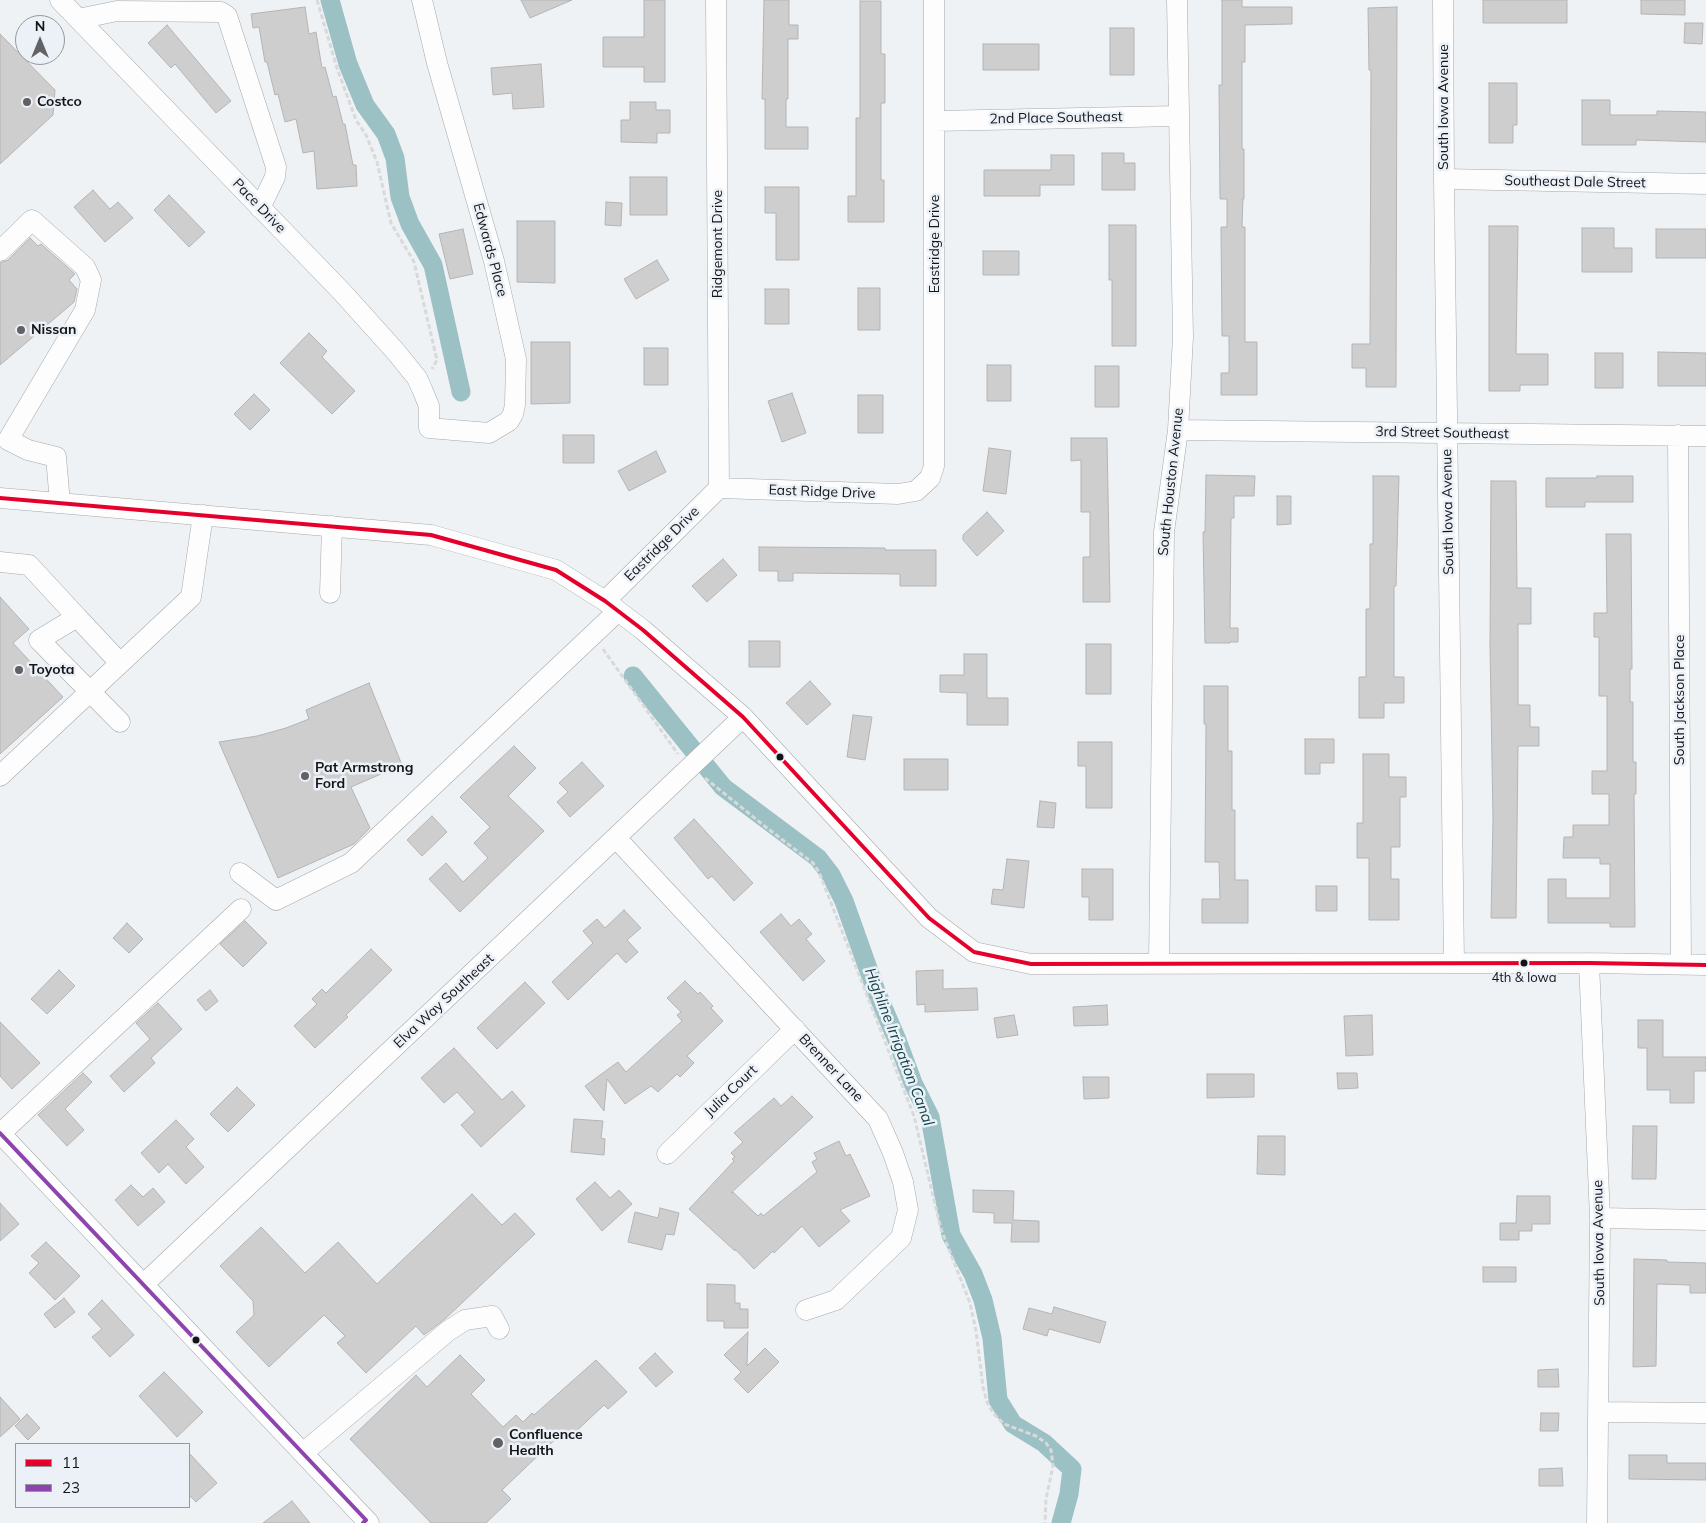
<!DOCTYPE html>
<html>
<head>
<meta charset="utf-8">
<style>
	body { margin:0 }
	#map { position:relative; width:1706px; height:1523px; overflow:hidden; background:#eff2f5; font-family:Mulish,sans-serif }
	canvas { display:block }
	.legend { position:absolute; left:15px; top:1443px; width:175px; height:65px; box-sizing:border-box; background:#ecf1f8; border:1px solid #95999e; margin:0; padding:6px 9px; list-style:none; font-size:15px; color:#131517 }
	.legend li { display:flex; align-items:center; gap:10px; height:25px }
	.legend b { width:25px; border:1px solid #95999e }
	.north { position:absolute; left:15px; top:15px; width:50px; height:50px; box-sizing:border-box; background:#ecf1f8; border:1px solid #95999e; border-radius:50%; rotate:0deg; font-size:14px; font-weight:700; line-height:20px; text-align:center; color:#131517 }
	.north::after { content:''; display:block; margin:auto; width:18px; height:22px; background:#606265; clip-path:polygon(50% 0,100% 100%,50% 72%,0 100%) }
</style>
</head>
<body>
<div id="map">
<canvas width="1706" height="1523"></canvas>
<ul class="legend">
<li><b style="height:6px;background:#e4002b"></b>11</li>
<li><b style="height:6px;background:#8e44ad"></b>23</li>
</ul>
<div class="north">N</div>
</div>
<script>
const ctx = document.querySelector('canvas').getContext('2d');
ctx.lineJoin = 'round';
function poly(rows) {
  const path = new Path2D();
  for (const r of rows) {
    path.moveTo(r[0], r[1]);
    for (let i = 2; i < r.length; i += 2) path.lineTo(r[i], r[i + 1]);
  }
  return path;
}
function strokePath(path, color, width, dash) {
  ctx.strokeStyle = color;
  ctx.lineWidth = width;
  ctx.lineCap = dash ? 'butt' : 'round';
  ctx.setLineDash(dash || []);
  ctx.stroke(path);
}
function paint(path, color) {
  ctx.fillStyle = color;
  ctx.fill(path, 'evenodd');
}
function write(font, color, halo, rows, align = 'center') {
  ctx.font = font + ' Mulish,sans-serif';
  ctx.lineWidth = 5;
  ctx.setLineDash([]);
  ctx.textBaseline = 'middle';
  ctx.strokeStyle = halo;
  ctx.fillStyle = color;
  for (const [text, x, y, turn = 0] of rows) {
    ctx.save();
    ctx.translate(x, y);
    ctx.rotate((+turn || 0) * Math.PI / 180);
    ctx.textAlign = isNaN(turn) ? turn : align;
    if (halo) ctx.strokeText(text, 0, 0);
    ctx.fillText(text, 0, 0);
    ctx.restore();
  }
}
strokePath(poly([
	[330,0,348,64,365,105,386,134,395,158,400,197,410,224,433,265,461,392],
	[633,676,723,787,818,858,831,875,844,901,876,991,897,1040,913,1083,930,1117,951,1235,973,1274,983,1300,992,1338,998,1400,1013,1424,1044,1443,1072,1469,1069,1494,1061,1523]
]), '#9bc1c5', 19);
const building = poly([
	[521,0,572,0,530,18,521,0],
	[644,0,665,0,665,82,644,82,644,67,603,67,603,37,644,37,644,0],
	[764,0,789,0,789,25,798,25,798,39,788,39,788,99,786,99,786,127,808,127,808,149,765,149,765,99,762,99,764,0],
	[1222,0,1242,0,1242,7,1292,7,1292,24,1245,25,1245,62,1242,62,1242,149,1244,149,1244,199,1243,199,1242,227,1245,227,1245,342,1257,342,1257,395,1221,395,1221,373,1229,373,1229,336,1222,336,1221,227,1227,227,1227,199,1220,199,1219,85,1222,85,1222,0],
	[1483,0,1567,0,1567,23,1483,23,1483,0],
	[1641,0,1685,0,1685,15,1641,14,1641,0],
	[860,1,881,1,881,54,885,54,885,103,881,103,881,180,884,180,884,222,848,222,848,196,856,196,856,118,860,118,860,1],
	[305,7,309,34,316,32,322,68,325,67,333,97,336,96,343,124,345,124,353,165,356,165,357,186,317,189,314,151,303,153,296,119,285,122,278,94,275,95,267,62,265,62,259,27,253,28,251,14,305,7],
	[1397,7,1396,387,1366,387,1366,368,1352,368,1352,344,1370,344,1371,70,1369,70,1368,8,1397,7],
	[1685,23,1703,23,1702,44,1684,43,1685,23],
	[167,25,231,101,216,113,175,64,171,68,148,43,167,25],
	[1110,28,1134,28,1134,75,1110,75,1110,28],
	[0,34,55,90,53,115,0,164,0,34],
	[983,44,1039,44,1039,70,983,70,983,44],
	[541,64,544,107,513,109,512,93,493,95,491,68,541,64],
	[1489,83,1517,83,1517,125,1513,125,1513,143,1489,143,1489,83],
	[1582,100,1610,100,1610,115,1657,115,1657,111,1706,112,1706,142,1636,140,1636,145,1582,145,1582,100],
	[630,102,656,102,656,110,670,110,670,133,657,133,657,143,621,142,621,120,630,120,630,102],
	[1102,153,1124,153,1124,163,1135,163,1135,190,1102,190,1102,153],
	[1051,155,1074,155,1074,185,1040,185,1040,196,984,196,984,170,1051,170,1051,155],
	[630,177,667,177,667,215,630,215,630,177],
	[765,187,799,187,799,260,776,260,776,213,765,213,765,187],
	[93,190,110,209,118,202,133,218,105,242,74,207,93,190],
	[169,195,205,232,189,247,154,210,169,195],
	[606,202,622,203,621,226,605,225,606,202],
	[517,221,555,221,555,283,517,282,517,221],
	[1109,225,1136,225,1136,346,1112,346,1112,280,1109,280,1109,225],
	[1489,226,1518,226,1516,354,1548,354,1548,385,1520,385,1520,391,1489,391,1489,226],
	[1582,228,1614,228,1614,248,1632,248,1632,272,1582,272,1582,228],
	[463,229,473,274,450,279,439,234,463,229],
	[1656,229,1706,229,1706,258,1656,258,1656,229],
	[30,238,38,246,41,244,75,274,69,280,77,289,74,302,0,365,0,263,8,260,30,238],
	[983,251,1019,251,1019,275,983,275,983,251],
	[657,260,669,280,636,299,624,279,657,260],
	[858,288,880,288,880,330,858,330,858,288],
	[765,289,789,289,789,324,765,324,765,289],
	[309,333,327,351,322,357,355,391,332,414,280,363,309,333],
	[531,342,570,342,570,403,531,404,531,342],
	[644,348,668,348,668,385,644,385,644,348],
	[1658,352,1706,353,1706,386,1658,386,1658,352],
	[1595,353,1623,353,1623,388,1595,388,1595,353],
	[987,365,1011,365,1011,401,987,401,987,365],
	[1095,366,1119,366,1119,407,1095,407,1095,366],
	[792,393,806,433,782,442,768,401,792,393],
	[254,394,270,410,250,430,234,414,254,394],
	[858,395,883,395,883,433,858,433,858,395],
	[563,435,594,435,594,463,563,463,563,435],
	[1071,438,1107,438,1110,602,1083,602,1083,557,1090,557,1090,512,1081,512,1081,460,1071,461,1071,438],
	[989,448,1011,451,1006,494,983,491,989,448],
	[656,451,666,472,629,491,618,471,656,451],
	[1206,475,1255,476,1254,496,1234,496,1234,518,1231,518,1230,628,1238,628,1238,642,1230,642,1230,643,1205,643,1203,532,1205,532,1206,475],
	[1373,476,1399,476,1396,586,1394,586,1394,677,1404,677,1404,703,1384,703,1384,718,1359,718,1359,677,1366,677,1366,609,1370,609,1370,544,1373,544,1373,476],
	[1597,476,1633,476,1633,502,1585,502,1585,507,1546,507,1546,478,1597,478,1597,476],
	[1491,481,1516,481,1517,588,1531,588,1531,624,1518,624,1518,705,1530,705,1530,727,1539,727,1539,746,1518,746,1516,918,1491,918,1493,819,1490,646,1491,481],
	[1277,496,1291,496,1291,524,1277,525,1277,496],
	[987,512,1004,531,977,556,963,540,963,535,987,512],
	[1606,534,1631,534,1632,669,1630,669,1630,702,1633,702,1633,762,1636,762,1636,794,1634,794,1635,927,1610,927,1610,923,1548,923,1548,879,1566,879,1566,898,1610,898,1610,864,1600,864,1600,858,1563,858,1564,837,1573,837,1573,825,1609,825,1609,794,1592,794,1592,771,1607,771,1607,696,1599,696,1599,637,1594,637,1594,613,1607,613,1606,534],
	[759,547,885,548,885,550,936,550,936,586,900,586,900,574,793,573,793,581,778,581,778,571,759,571,759,547],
	[723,559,737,575,707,602,692,586,723,559],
	[0,597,29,629,13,643,63,697,0,754,0,597],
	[749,641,780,641,780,667,749,667,749,641],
	[1086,644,1111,644,1111,694,1086,694,1086,644],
	[964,654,987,654,987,698,1008,698,1008,725,967,725,967,693,940,692,940,675,964,675,964,654],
	[810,681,831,704,807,725,786,703,810,681],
	[369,683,402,765,351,787,370,828,354,844,278,878,219,742,257,736,286,728,309,719,306,710,369,683],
	[1204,686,1228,686,1228,751,1232,751,1232,810,1235,810,1235,880,1248,880,1248,923,1202,923,1202,899,1220,899,1219,862,1205,862,1206,724,1204,724,1204,686],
	[853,715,872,717,865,760,847,757,853,715],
	[1305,739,1334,739,1334,763,1320,763,1320,774,1305,774,1305,739],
	[1078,742,1112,742,1112,808,1086,808,1086,766,1078,766,1078,742],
	[514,746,536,768,508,796,544,831,460,912,429,879,446,863,463,882,488,858,474,843,490,827,460,797,514,746],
	[1363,754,1389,754,1389,777,1406,777,1406,797,1400,797,1400,847,1391,847,1391,879,1399,879,1399,920,1369,920,1369,858,1357,858,1357,823,1363,823,1363,754],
	[904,759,948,759,948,790,904,790,904,759],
	[582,762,604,786,570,817,557,802,568,792,559,783,582,762],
	[1040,801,1056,803,1054,828,1037,827,1040,801],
	[432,816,447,832,422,856,407,840,432,816],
	[694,819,753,883,734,901,712,876,708,879,674,838,694,819],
	[1007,859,1029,861,1024,908,991,904,993,889,1003,890,1007,859],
	[1082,869,1113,869,1113,920,1089,920,1089,897,1082,897,1082,869],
	[1316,886,1337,886,1337,911,1316,911,1316,886],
	[624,910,641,928,627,940,638,952,626,963,617,953,568,1000,552,982,593,943,583,931,597,919,605,928,624,910],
	[781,914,791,926,799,919,812,934,806,939,825,961,803,981,760,932,781,914],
	[245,921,267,943,243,967,220,944,245,921],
	[127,923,143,939,129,953,113,938,127,923],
	[371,949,392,970,346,1015,348,1017,315,1048,294,1026,317,1004,312,999,322,989,326,993,371,949],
	[59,970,75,986,47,1014,31,999,59,970],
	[943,970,943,989,977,988,978,1010,925,1012,925,1004,917,1005,916,971,943,970],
	[685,981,698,994,700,992,713,1006,711,1008,723,1021,687,1056,694,1063,680,1077,677,1074,658,1092,651,1086,625,1104,607,1079,604,1111,585,1086,618,1062,626,1072,682,1021,677,1015,681,1012,667,998,685,981],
	[525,982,545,1003,497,1049,477,1028,525,982],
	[210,990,218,1001,206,1011,197,1000,210,990],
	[158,1003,182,1029,151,1058,155,1063,124,1092,110,1076,150,1039,136,1023,158,1003],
	[1107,1005,1108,1025,1074,1026,1073,1007,1107,1005],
	[1014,1015,1018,1035,997,1038,994,1018,1014,1015],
	[1372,1015,1373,1055,1346,1056,1344,1016,1372,1015],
	[1638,1020,1663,1020,1663,1057,1706,1057,1706,1071,1694,1071,1694,1103,1670,1103,1670,1090,1647,1090,1647,1048,1638,1048,1638,1020],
	[0,1022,40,1063,12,1089,0,1076,0,1022],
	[454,1048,502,1100,512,1091,525,1106,481,1147,461,1125,475,1112,457,1092,444,1103,421,1078,454,1048],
	[83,1073,92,1082,65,1109,84,1130,67,1146,38,1115,83,1073],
	[1337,1073,1357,1073,1358,1088,1338,1089,1337,1073],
	[1207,1074,1254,1074,1254,1097,1207,1098,1207,1074],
	[1083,1077,1109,1077,1109,1098,1084,1099,1083,1077],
	[237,1087,255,1105,228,1132,210,1114,237,1087],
	[792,1096,813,1117,731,1193,733,1192,758,1216,761,1213,763,1216,817,1172,812,1162,817,1159,814,1153,839,1141,846,1156,850,1154,870,1196,840,1210,850,1221,819,1247,802,1226,774,1253,773,1251,754,1269,735,1249,735,1251,689,1209,734,1161,732,1159,735,1157,731,1153,743,1142,734,1133,774,1098,781,1106,792,1096],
	[574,1119,603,1121,601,1138,605,1139,604,1155,571,1152,574,1119],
	[176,1120,194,1139,186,1147,204,1167,186,1184,168,1164,159,1173,141,1153,176,1120],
	[1633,1126,1657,1126,1656,1179,1632,1179,1633,1126],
	[1258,1136,1285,1136,1285,1175,1257,1174,1258,1136],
	[595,1182,610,1198,619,1190,632,1204,602,1231,576,1199,595,1182],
	[131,1185,143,1197,153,1188,165,1202,138,1226,115,1200,131,1185],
	[973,1190,1014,1191,1013,1220,1039,1221,1039,1242,1011,1242,1012,1223,994,1223,994,1213,973,1212,973,1190],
	[472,1194,502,1225,515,1213,535,1234,445,1319,424,1335,416,1326,366,1373,337,1343,345,1336,324,1315,269,1367,236,1332,254,1315,253,1301,220,1266,261,1227,305,1273,338,1242,377,1284,472,1194],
	[1517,1196,1550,1196,1550,1224,1532,1224,1532,1231,1519,1231,1519,1240,1500,1240,1500,1223,1516,1223,1517,1196],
	[0,1203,19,1224,0,1241,0,1203],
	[660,1208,679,1213,674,1235,666,1234,662,1250,628,1242,635,1212,658,1218,660,1208],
	[46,1242,80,1276,55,1300,29,1273,39,1263,31,1256,46,1242],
	[1634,1259,1667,1260,1667,1262,1706,1263,1706,1293,1690,1293,1690,1285,1657,1284,1656,1366,1633,1367,1634,1259],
	[1483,1267,1516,1267,1516,1282,1483,1282,1483,1267],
	[707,1284,735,1285,735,1303,740,1303,740,1309,748,1309,748,1328,724,1328,724,1321,707,1321,707,1284],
	[64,1298,75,1312,55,1328,44,1314,64,1298],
	[102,1300,134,1335,110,1357,92,1337,102,1329,88,1314,102,1300],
	[1054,1307,1106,1322,1100,1343,1049,1329,1047,1336,1023,1329,1029,1308,1052,1314,1054,1307],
	[748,1332,747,1366,765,1348,779,1362,748,1393,734,1379,741,1372,724,1355,748,1332],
	[655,1353,673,1372,656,1387,639,1368,655,1353],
	[460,1355,485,1380,471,1394,503,1427,516,1415,523,1422,532,1413,534,1415,596,1360,627,1392,608,1409,604,1405,571,1436,565,1430,502,1490,511,1499,486,1523,431,1523,350,1439,416,1375,427,1387,460,1355],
	[1558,1369,1559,1387,1538,1387,1538,1370,1558,1369],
	[164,1372,203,1412,177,1437,139,1396,164,1372],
	[0,1397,20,1419,0,1437,0,1397],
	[1541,1413,1559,1413,1558,1431,1540,1431,1541,1413],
	[27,1414,40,1428,28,1440,15,1426,27,1414],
	[189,1453,217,1483,196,1502,189,1495,189,1453],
	[1629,1455,1667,1455,1667,1463,1706,1463,1706,1480,1629,1479,1629,1455],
	[1562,1468,1563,1486,1539,1486,1539,1469,1562,1468],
	[292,1501,310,1523,263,1523,292,1501]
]);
paint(building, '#cfcecf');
strokePath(building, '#b5b4b5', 1);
const minor = poly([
	[60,0,342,292,396,352,417,378,422,389,429,406,429,428,489,433,509,421,513,414,515,405,516,359,494,261,437,63,422,0],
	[716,0,719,488],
	[1443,0,1444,179,1454,963],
	[78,19,117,11,221,12,227,16,276,167,275,177,260,208],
	[935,121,1178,116],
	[1444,179,1706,184],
	[0,251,32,220,85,267,91,280,85,310,8,440,28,450,56,457,60,503],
	[1178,430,1706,436],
	[1678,435,1681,965],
	[719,488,898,494,916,491,930,478,934,466,934,0],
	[0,498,431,535,556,570,605,601,643,630,743,717,929,918,974,952,1031,964,1589,963,1706,965],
	[0,562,29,565,77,617,39,640,120,722],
	[330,593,332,526],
	[605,601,719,488],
	[77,617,120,663],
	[0,776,191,597,203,515],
	[616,838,878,1119,893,1153,903,1182,908,1210,901,1238,836,1300,806,1310],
	[240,873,276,900,351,863,618,611],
	[1589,963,1600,1218,1597,1523],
	[1159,964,1164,532,1178,430,1183,337,1177,0],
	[0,1133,369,1523],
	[1,1133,241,909],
	[667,1154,795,1029],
	[1600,1218,1706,1220],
	[144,1284,743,717],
	[1599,1412,1706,1413],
	[303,1453,448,1331,465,1320,492,1316,499,1329]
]);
strokePath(minor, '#a5a8aa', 21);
strokePath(poly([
	[317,0,337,68,356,120,366,135,377,162,391,223,414,262,437,360,432,369],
	[603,649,678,754],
	[705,778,767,828,813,863,819,872,914,1116,941,1229,970,1303,976,1331,983,1387,987,1402,993,1413,1004,1424,1036,1436,1046,1443,1051,1450,1053,1466,1046,1499,1045,1523]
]), '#d8d9db', 3, [5, 2.5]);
strokePath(minor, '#fdfdfe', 20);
strokePath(poly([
	[0,498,431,535,556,570,605,601,643,630,743,717,929,918,974,952,1031,964,1589,963,1706,965]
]), '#e4002b', 4);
strokePath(poly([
	[0,1133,366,1520,363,1523]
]), '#8e44ad', 4);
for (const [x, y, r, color] of [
	[27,102,5,"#606265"],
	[21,330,5,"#606265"],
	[19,670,5,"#606265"],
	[780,757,4.5,"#131517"],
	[305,776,5,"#606265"],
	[1524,963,4.5,"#131517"],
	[196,1340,4.5,"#131517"],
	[498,1443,6,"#606265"]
]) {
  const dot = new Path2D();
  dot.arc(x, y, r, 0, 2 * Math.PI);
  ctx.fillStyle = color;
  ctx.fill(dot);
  strokePath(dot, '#ecf1f8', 2);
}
write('13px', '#131517', '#ecf1f8', [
	["4th & Iowa",1524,978]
]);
write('bold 14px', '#131517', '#ecf1f8', [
	["Costco",37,102],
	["Nissan",31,330],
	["Toyota",29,670],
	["Pat Armstrong",315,768],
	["Ford",315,784],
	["Confluence",509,1435],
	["Health",509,1451]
], 'left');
write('14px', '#131517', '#ecf1f8', [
	["South Iowa Avenue",1444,107,-90],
	["2nd Place Southeast",1056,118,-1],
	["Southeast Dale Street",1575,182,1],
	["Pace Drive",259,206,46],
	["Ridgemont Drive",718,244,-90],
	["Eastridge Drive",935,244,-90],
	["Edwards Place",490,250,75],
	["3rd Street Southeast",1442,433,1],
	["South Houston Avenue",1171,482,-84],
	["East Ridge Drive",822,492,2],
	["South Iowa Avenue",1448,512,-91],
	["Eastridge Drive",662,544,-45],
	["South Jackson Place",1680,700,-90],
	["Elva Way Southeast",444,1001,-43],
	["Brenner Lane",831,1068,47],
	["Julia Court",731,1091,-44],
	["South Iowa Avenue",1599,1243,-91]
]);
write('italic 15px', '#0e4044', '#ecf1f8', [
	["Highline Irrigation Canal",899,1047,69]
]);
</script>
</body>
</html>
